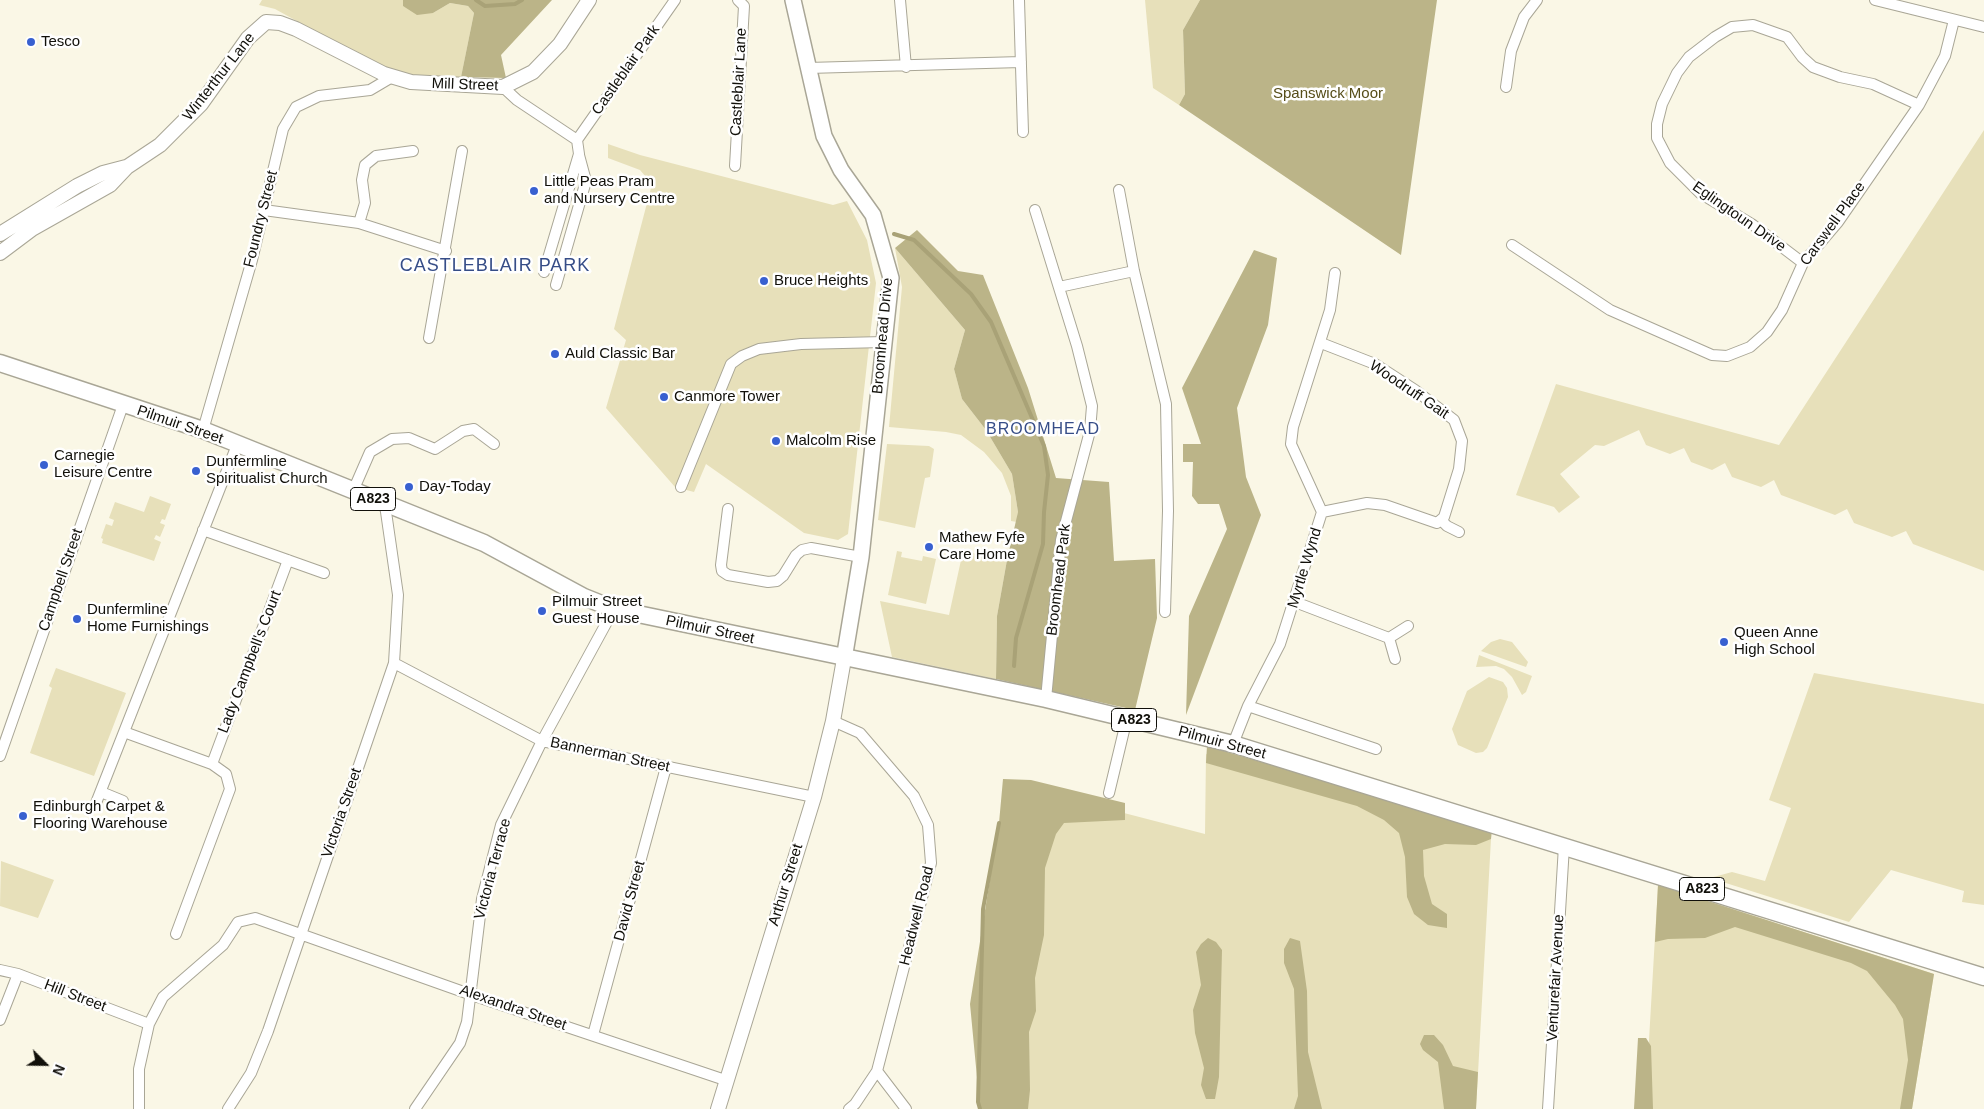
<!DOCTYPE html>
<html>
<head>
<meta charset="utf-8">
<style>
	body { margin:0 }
	#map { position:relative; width:1984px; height:1109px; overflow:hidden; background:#faf7e6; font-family:Arial,sans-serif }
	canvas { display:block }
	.north { position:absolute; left:20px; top:1039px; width:50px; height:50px; -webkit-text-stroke:4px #fff; paint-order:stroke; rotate:113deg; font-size:14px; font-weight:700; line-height:20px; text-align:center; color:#11100a }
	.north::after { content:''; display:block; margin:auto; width:18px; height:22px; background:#11100a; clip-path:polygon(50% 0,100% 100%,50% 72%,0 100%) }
</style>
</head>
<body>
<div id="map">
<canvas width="1984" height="1109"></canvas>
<div class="north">N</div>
</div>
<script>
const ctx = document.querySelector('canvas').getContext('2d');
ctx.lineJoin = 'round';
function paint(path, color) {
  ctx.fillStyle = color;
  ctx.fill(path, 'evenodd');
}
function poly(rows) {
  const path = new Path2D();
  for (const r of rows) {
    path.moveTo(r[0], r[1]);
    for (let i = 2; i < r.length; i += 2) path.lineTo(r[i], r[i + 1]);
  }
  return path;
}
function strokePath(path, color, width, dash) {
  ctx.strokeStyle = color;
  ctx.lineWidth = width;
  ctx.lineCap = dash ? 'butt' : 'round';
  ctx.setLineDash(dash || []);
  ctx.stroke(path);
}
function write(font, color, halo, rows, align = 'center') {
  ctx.font = font + ' Arial,sans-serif';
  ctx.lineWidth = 5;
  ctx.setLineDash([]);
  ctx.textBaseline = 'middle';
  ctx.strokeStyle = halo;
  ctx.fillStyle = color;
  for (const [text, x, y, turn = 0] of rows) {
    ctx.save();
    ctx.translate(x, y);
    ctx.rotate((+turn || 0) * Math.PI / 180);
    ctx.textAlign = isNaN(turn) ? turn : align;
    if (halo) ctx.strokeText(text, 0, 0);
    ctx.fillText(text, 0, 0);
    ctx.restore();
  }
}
paint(poly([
	[262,0,403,0,403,6,433,13,450,3,468,6,474,13,461,77,422,77,380,67,275,9,259,5],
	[1145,0,1200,0,1183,30,1185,94,1179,105,1153,88],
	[1984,130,1984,571,1913,544,1906,531,1892,537,1854,523,1847,509,1835,515,1781,495,1774,480,1761,487,1732,477,1725,463,1712,470,1691,462,1684,448,1670,454,1646,445,1639,430,1604,446,1595,445,1560,474,1580,497,1559,513,1554,507,1516,495,1556,384,1779,445],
	[608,144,640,155,833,205,847,201,867,240,876,283,848,534,838,540,804,533,706,464,694,492,675,487,606,408,626,340,614,329,652,184,640,170,608,158],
	[895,248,965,330,954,369,962,399,986,430,1012,474,1018,512,1017,522,1011,521,1011,496,1002,473,984,452,961,435,946,432,889,427,902,287],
	[887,444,929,446,934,449,930,477,925,478,915,528,878,520],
	[150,496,171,504,165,520,162,519,160,523,165,525,160,537,156,535,154,539,161,542,154,561,102,543,103,539,101,538,106,524,112,526,114,520,109,518,115,502,144,512],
	[897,551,902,552,901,557,922,561,923,556,936,559,926,604,888,595],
	[963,551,1007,560,997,616,996,679,892,657,880,601,949,615],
	[1500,639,1512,642,1528,662,1526,667,1481,651,1491,642],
	[1479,655,1532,676,1526,692,1522,695,1512,677,1504,669,1496,666,1476,667],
	[56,668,126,693,94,776,30,753,52,688,49,686],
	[1814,673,1984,704,1984,905,1962,902,1964,891,1891,870,1849,922,1710,878,1732,872,1765,881,1791,808,1769,800],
	[1489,677,1503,682,1507,688,1508,697,1487,748,1483,752,1476,753,1458,745,1452,729,1467,691],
	[1206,754,1491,839,1476,1109,997,1109,1016,785,1205,834],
	[1,861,54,880,38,918,0,906],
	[1658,885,1934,974,1912,1109,1645,1109]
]), '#e7e0ba');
paint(poly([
	[403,0,552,0,501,55,506,78,461,77,474,13,468,6,450,3,433,13,417,15,403,6],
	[1200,0,1437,0,1401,255,1179,105,1185,94,1183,30],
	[917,230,958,271,983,275,1028,388,1056,478,1109,482,1114,561,1155,559,1157,618,1135,710,996,679,997,616,1007,560,1018,512,1012,474,986,430,962,399,954,369,965,330,895,248],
	[1254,250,1277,258,1268,325,1237,408,1246,477,1261,515,1186,715,1189,616,1227,529,1219,504,1198,504,1192,496,1193,462,1183,462,1183,444,1201,444,1182,388],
	[1207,746,1492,830,1491,839,1476,845,1445,844,1423,850,1424,876,1432,904,1447,914,1447,928,1428,925,1414,914,1407,897,1405,857,1399,833,1384,820,1357,806,1206,763],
	[1003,779,1031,780,1125,803,1125,820,1064,823,1056,834,1045,868,1044,935,1035,978,1036,1011,1029,1032,1030,1090,1028,1109,980,1109,970,1004,999,823],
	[1658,885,1934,974,1912,1109,1900,1109,1908,1060,1903,1019,1895,1005,1867,971,1851,963,1735,927,1705,938,1668,939,1655,942],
	[1208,938,1216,942,1222,950,1219,1077,1215,1099,1206,1099,1201,1085,1204,1068,1195,1033,1193,1010,1201,985,1196,952,1201,944],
	[1290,938,1300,941,1307,991,1308,1052,1322,1109,1294,1109,1298,1096,1294,989,1284,963,1284,949],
	[1424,1035,1434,1035,1443,1045,1453,1066,1478,1072,1476,1109,1444,1109,1438,1062,1423,1050,1420,1044],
	[1638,1038,1646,1038,1651,1046,1653,1109,1634,1109]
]), '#bbb488');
strokePath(poly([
	[476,0,485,6,515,4,522,0],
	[894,234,914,240,971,294,991,322,1044,446,1048,475,1044,512,1043,544,1016,638,1014,666],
	[980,1109,978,1102,983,909,999,823]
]), '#a9a277', 4);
const minor = poly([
	[900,0,906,67],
	[1019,0,1023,132],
	[1875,0,1984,27],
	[808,68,1021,62],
	[503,87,517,100,577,140],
	[1506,87,1511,51,1524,17,1537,0],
	[577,140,675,0],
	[735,166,744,6,738,0],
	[1119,190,1134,271,1166,404,1168,511,1165,612],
	[264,210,359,223,446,251],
	[1035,210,1077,346,1092,406,1090,431,1061,540,1046,699],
	[359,223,365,203,362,180,365,165,376,156,413,151],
	[1512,245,1610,310,1712,355,1727,356,1750,347,1767,332,1782,310,1803,263,1838,222,1919,105,1945,56,1954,20],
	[1803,263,1753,225,1700,193,1670,163,1657,138,1657,124,1662,104,1677,73,1689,57,1715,37,1732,27,1753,25,1787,37,1802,57,1813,67,1840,77,1873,84,1919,105],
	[544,272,579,154,577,140],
	[556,285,586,181,579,155],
	[1059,287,1134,271],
	[429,338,462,151],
	[1321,343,1375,364,1415,390,1454,420,1462,441,1459,469,1444,517,1437,523,1385,505,1367,503,1322,512],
	[203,430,252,260,283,129,296,107,319,96,370,90,392,77],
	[681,487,731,364,742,356,759,349,801,344,884,342],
	[353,491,370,452,392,439,409,438,435,449,463,431,474,429,494,444],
	[728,509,721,565,722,571,728,575,768,582,777,581,783,576,796,555,802,550,811,548,861,557],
	[1441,520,1447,526,1459,532],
	[203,530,324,573],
	[1295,602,1389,638],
	[1395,659,1389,638,1408,626],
	[394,663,542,741,814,797],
	[1248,706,1376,749],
	[833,721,860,733,914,796,928,825,931,863,877,1071,855,1104,849,1109],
	[124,732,212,764,288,560],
	[1233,744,1248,706,1280,644,1322,512,1291,444,1293,427,1330,310,1335,273],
	[0,756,123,405],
	[101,792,123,801],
	[1109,793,1127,718],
	[96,803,237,445],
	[176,934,230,789,226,774,212,764],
	[0,970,18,974,149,1024],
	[0,1020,18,974],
	[593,1035,666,767],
	[877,1071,906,1109],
	[139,1109,139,1069,149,1024,163,997,223,945,238,922,255,918,472,995,725,1080],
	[228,1109,251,1073,268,1031,394,663,398,595,385,505],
	[415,1109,460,1043,467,1022,482,899,501,825,542,741,614,609],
	[1548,1109,1564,846]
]);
const tertiary = poly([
	[0,234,77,186,103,173,126,167],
	[0,253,32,229,110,185,127,167,160,145,201,104,248,38,266,22,280,23,296,29,384,74,411,82,503,87,533,72,560,44,589,0],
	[718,1109,814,797,833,721,844,659]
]);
const secondary = poly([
	[793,0,824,136,841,170,873,215,891,278,861,557,844,659]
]);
const primary = poly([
	[0,363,203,430,484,543,584,597,614,609,1046,699,1233,744,1984,977]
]);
strokePath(minor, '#a9a696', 12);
strokePath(tertiary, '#a9a696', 16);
strokePath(secondary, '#a9a696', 18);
strokePath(primary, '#a9a696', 19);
strokePath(minor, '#fff', 10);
strokePath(tertiary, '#fff', 14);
strokePath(secondary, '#fff', 15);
strokePath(primary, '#fff', 16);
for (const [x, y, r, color] of [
	[31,42,5,"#3860d0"],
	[534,191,5,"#3860d0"],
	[764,281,5,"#3860d0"],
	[555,354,5,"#3860d0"],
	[664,397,5,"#3860d0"],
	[776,441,5,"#3860d0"],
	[44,465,5,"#3860d0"],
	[196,471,5,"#3860d0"],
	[409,487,5,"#3860d0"],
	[929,547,5,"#3860d0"],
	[542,611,5,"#3860d0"],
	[77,619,5,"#3860d0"],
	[1724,642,5,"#3860d0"],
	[23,816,5,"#3860d0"]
]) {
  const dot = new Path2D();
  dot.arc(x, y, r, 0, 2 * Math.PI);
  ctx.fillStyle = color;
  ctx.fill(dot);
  strokePath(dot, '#fff', 2);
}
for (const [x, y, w] of [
	[373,499,45],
	[1134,720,45],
	[1702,889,45]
]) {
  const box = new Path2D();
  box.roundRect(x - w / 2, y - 11.5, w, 23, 4);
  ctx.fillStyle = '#fff';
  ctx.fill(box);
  strokePath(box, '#11100a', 1);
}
write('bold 14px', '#11100a', null, [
	["A823",373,499],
	["A823",1134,720],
	["A823",1702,889]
]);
write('15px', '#11100a', '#fff', [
	["Tesco",41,42],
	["Little Peas Pram",544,182],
	["and Nursery Centre",544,199],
	["Bruce Heights",774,281],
	["Auld Classic Bar",565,354],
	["Canmore Tower",674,397],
	["Malcolm Rise",786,441],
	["Carnegie",54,456],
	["Leisure Centre",54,473],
	["Dunfermline",206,462],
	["Spiritualist Church",206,479],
	["Day-Today",419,487],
	["Mathew Fyfe",939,538],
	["Care Home",939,555],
	["Pilmuir Street",552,602],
	["Guest House",552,619],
	["Dunfermline",87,610],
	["Home Furnishings",87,627],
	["Queen Anne",1734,633],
	["High School",1734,650],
	["Edinburgh Carpet &",33,807],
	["Flooring Warehouse",33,824]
], 'left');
write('15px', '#11100a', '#fff', [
	["Castleblair Park",626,70,-55],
	["Winterthur Lane",219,77,-52],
	["Castleblair Lane",739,82,-87],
	["Mill Street",465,85,2],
	["Eglingtoun Drive",1739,217,35],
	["Foundry Street",261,219,-76],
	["Carswell Place",1833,224,-54],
	["Broomhead Drive",883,336,-85],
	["Woodruff Gait",1409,390,34],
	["Pilmuir Street",180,425,19],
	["Myrtle Wynd",1305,568,-73],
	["Campbell Street",61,580,-71],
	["Broomhead Park",1059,580,-83],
	["Pilmuir Street",710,630,12],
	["Lady Campbell's Court",250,662,-69],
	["Pilmuir Street",1222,743,15],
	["Bannerman Street",610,755,12],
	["Victoria Street",342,813,-71],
	["Victoria Terrace",493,869,-75],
	["Arthur Street",786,885,-73],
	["David Street",630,901,-75],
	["Headwell Road",917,916,-76],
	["Venturefair Avenue",1556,978,-87],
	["Hill Street",75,996,21],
	["Alexandra Street",513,1008,19]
]);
write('15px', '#564d19', '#fff', [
	["Spanswick Moor",1328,94]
]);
ctx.letterSpacing = '1px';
write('16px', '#364d87', '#fff', [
	["BROOMHEAD",1043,430]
]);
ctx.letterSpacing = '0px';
ctx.letterSpacing = '1px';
write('18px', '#364d87', '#fff', [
	["CASTLEBLAIR PARK",495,266]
]);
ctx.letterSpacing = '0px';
</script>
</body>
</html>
